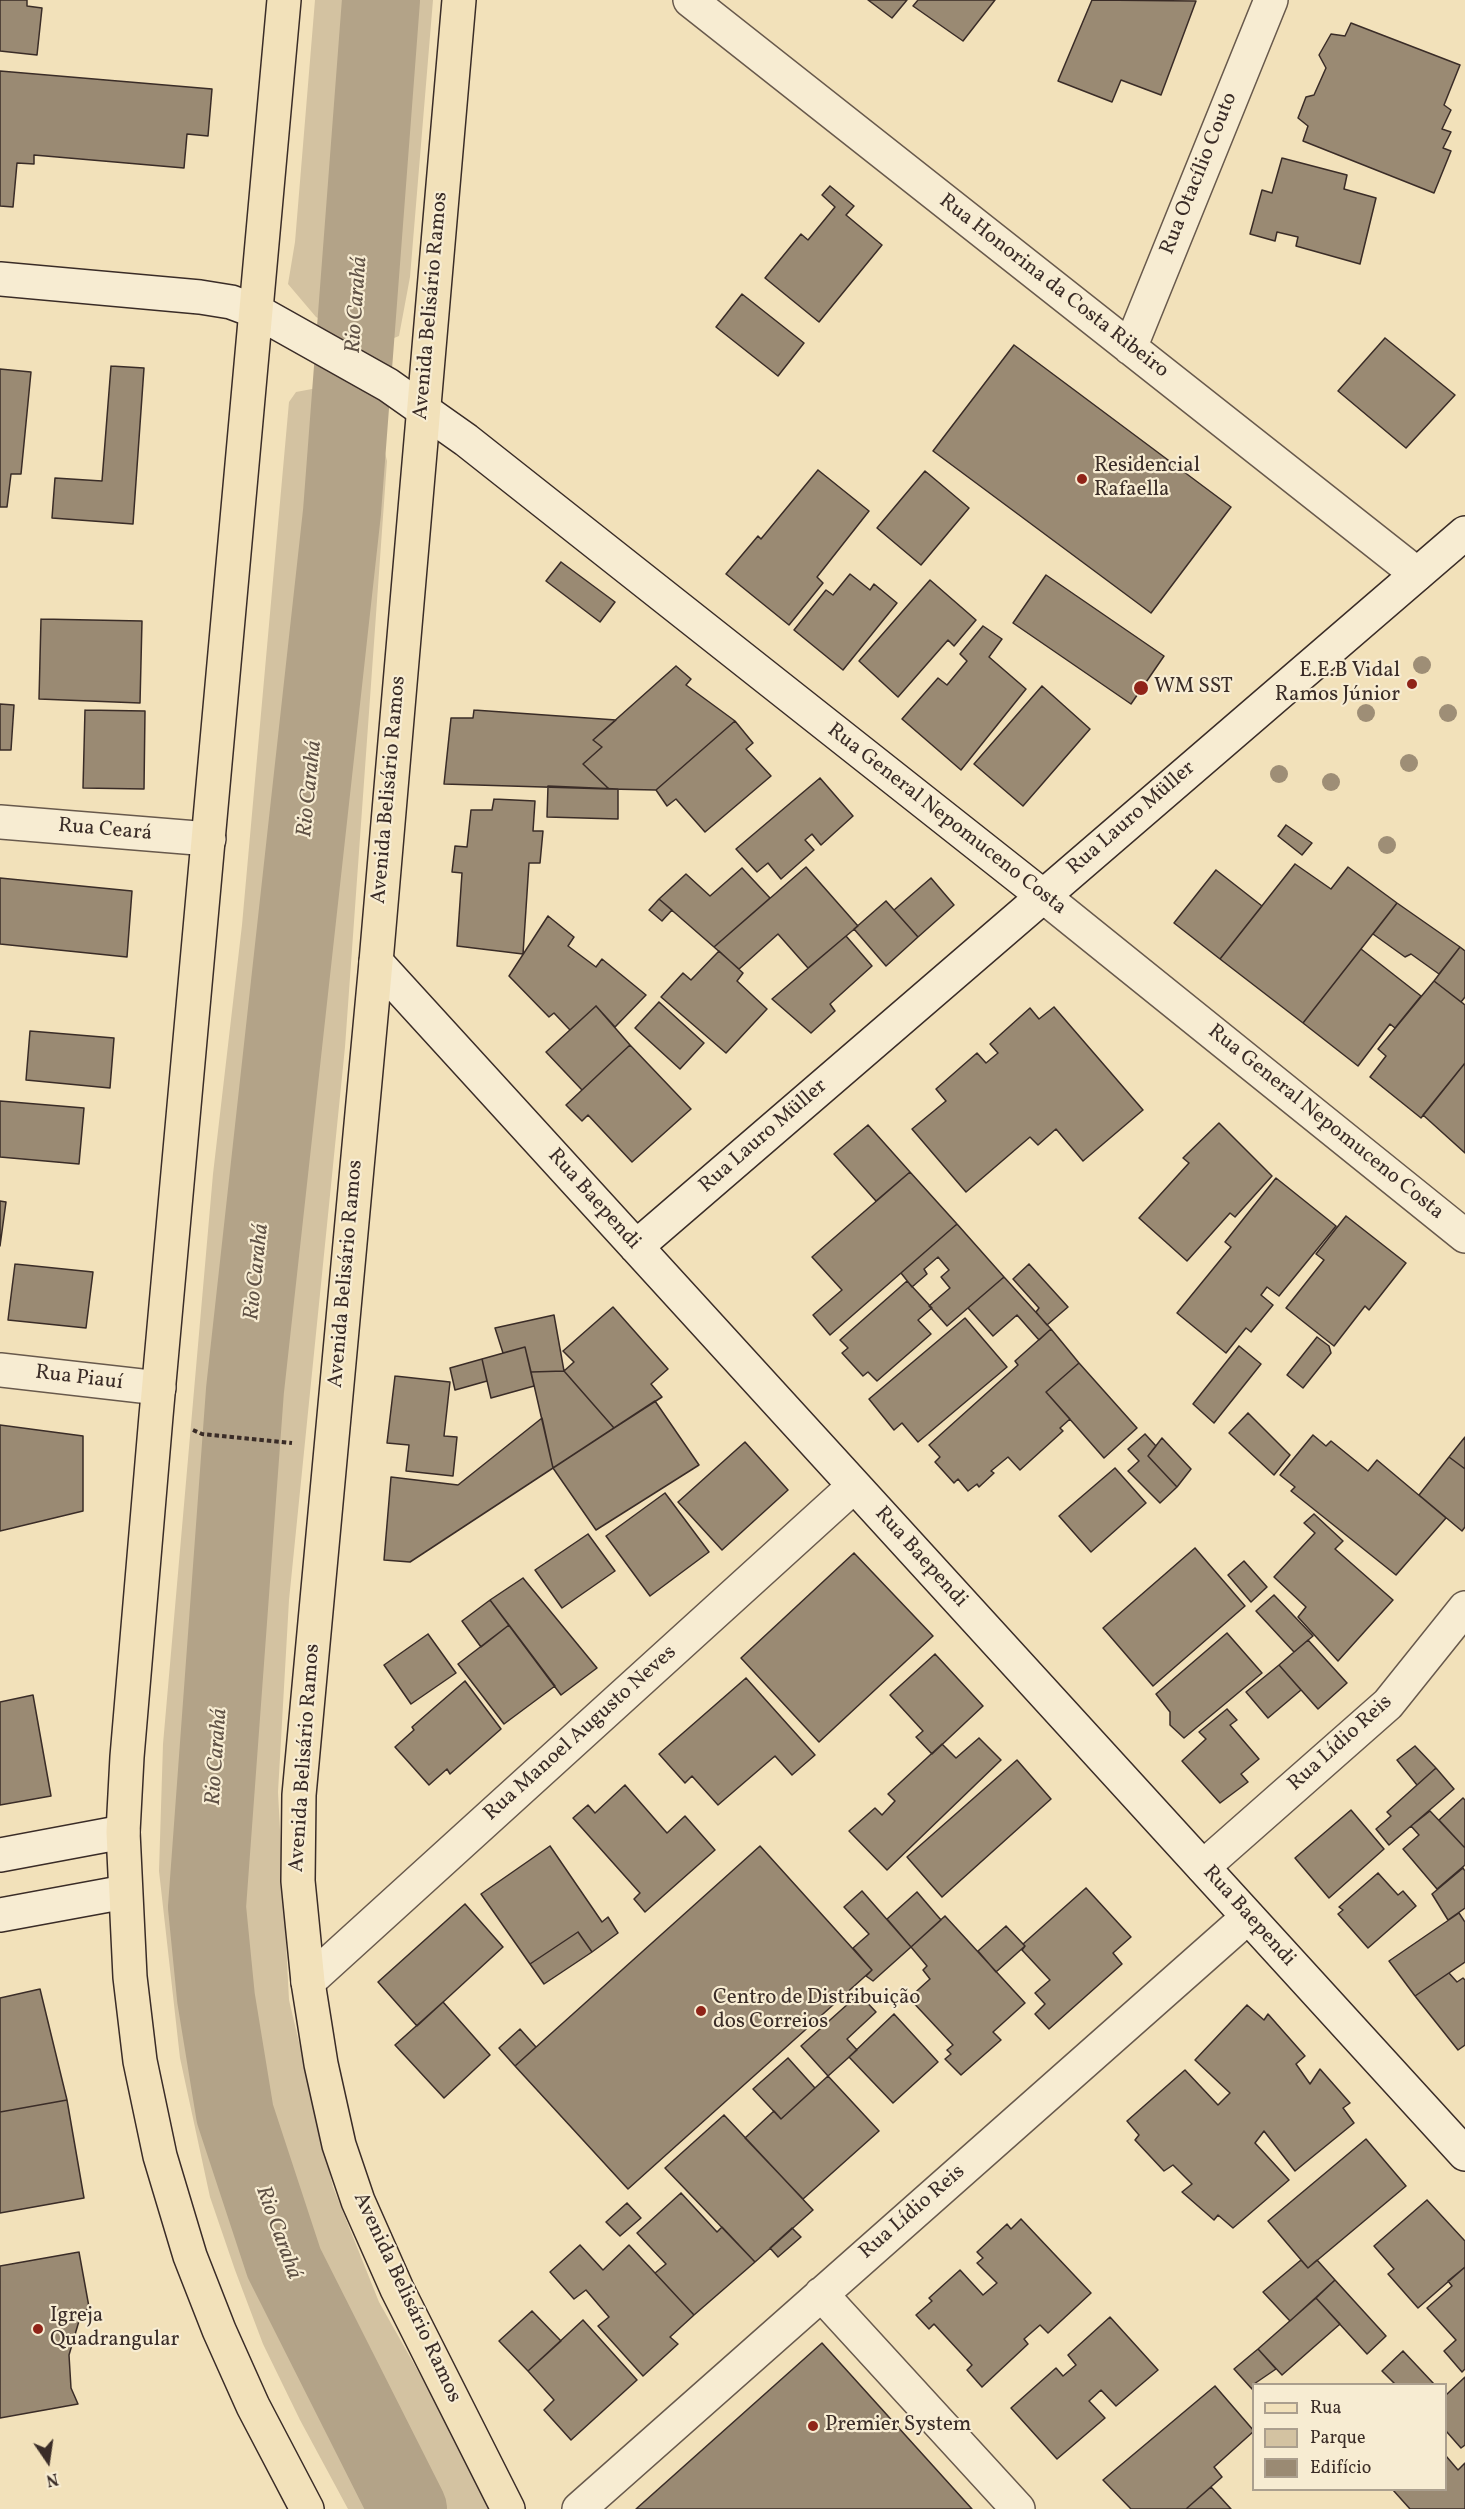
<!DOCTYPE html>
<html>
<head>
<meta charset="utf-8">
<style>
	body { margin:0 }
	#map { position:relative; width:1465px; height:2509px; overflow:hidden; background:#f2e1ba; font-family:Vollkorn,serif }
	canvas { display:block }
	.legend { position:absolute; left:1252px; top:2383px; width:195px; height:108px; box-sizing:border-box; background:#f7ecd2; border:2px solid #ab9f8e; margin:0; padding:8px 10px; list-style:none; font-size:18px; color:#3a2c27 }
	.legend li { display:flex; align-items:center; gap:12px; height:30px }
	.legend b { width:30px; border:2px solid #ab9f8e }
	.north { position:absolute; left:18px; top:2431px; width:60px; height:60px; -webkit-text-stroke:4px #f7ecd2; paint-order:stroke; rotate:167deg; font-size:16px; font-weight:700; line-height:24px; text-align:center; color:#3a2c27 }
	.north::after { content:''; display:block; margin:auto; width:21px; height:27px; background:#3a2c27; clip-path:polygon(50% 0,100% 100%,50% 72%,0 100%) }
</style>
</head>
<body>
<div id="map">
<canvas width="1465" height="2509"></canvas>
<ul class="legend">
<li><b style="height:8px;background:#f2e1ba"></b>Rua</li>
<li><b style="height:16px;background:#d3c2a1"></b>Parque</li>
<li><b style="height:16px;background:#9a8a73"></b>Edifício</li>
</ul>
<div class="north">N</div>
</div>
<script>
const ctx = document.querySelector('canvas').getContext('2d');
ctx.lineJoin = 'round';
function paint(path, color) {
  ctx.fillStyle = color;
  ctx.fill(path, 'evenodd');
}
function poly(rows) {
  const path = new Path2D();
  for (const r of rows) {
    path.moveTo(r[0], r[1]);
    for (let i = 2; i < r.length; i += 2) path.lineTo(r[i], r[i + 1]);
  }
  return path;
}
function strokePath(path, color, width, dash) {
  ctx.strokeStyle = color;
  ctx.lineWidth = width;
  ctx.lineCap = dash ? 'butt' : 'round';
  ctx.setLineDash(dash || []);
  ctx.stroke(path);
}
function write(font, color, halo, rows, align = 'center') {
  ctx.font = font + ' Vollkorn,serif';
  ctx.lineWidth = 4.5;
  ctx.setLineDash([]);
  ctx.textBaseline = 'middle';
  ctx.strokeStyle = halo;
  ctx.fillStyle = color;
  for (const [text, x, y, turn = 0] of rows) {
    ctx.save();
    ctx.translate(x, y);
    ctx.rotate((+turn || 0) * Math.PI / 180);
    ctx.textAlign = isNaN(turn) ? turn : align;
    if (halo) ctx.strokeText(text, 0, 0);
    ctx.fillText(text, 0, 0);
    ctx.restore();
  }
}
paint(poly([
	[315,0,433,0,410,277,399,336,374,346,316,317,288,284,295,242],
	[312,389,322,391,378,425,387,461,345,1047,289,1600,278,1792,289,2000,333,2187,379,2302,453,2433,491,2509,348,2509,300,2420,263,2344,235,2270,210,2197,180,2058,159,1871,163,1744,213,1174,242,925,289,402,296,392]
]), '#d3c2a1');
strokePath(poly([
	[381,0,342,512,245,1390,207,1907,216,1998,235,2114,284,2263,408,2509]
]), '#b3a388', 78);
const building = poly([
	[0,0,27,0,27,6,42,8,37,55,0,51,0,0],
	[868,0,907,0,892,18,868,0],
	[918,0,995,0,963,41,913,6,918,0],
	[1092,0,1196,1,1161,95,1121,80,1112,102,1058,81,1092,0],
	[1351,23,1460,65,1444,105,1451,110,1442,129,1451,132,1443,148,1451,151,1434,193,1303,141,1308,126,1298,118,1306,97,1314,95,1326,68,1319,55,1331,34,1345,36,1351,23],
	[0,71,212,89,208,136,187,134,184,168,34,155,34,164,17,163,13,207,0,206,0,71],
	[1282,158,1347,175,1344,189,1376,198,1360,264,1296,246,1298,237,1277,232,1275,241,1250,234,1262,190,1272,193,1282,158],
	[830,186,854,206,846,215,882,245,819,322,765,278,801,234,808,240,835,207,822,195,830,186],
	[742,294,804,343,778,376,716,327,742,294],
	[1385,338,1455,395,1406,448,1338,391,1385,338],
	[1014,345,1231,507,1151,613,933,451,1014,345],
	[111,366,144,368,133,524,52,518,55,478,102,481,111,366],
	[0,369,31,372,21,474,11,474,7,507,0,507,0,369],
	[818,470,869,511,817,577,823,583,789,625,726,574,758,536,761,539,818,470],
	[925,471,969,508,921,565,877,528,925,471],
	[561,562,615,602,600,622,546,581,561,562],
	[850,574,870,590,874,584,897,603,843,670,794,630,826,590,833,595,850,574],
	[1046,575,1164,656,1131,704,1013,623,1046,575],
	[930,580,976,620,954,646,948,640,898,697,859,661,930,580],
	[41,619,142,621,140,703,39,699,41,619],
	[983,626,1002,639,989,657,1026,689,961,770,902,719,938,678,947,685,967,661,960,654,983,626],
	[676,666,691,679,686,685,735,721,656,790,609,789,583,764,602,747,593,740,676,666],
	[1042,686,1090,729,1023,806,974,764,1042,686],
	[0,704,14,705,11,750,0,750,0,704],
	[85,710,145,711,144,789,83,788,85,710],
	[474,710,616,720,593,740,602,747,583,764,609,789,444,784,451,718,473,718,474,710],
	[735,721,753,743,746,749,771,776,705,832,676,799,667,806,656,790,735,721],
	[820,778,853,816,821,845,812,834,805,840,814,850,781,879,768,863,757,872,736,849,820,778],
	[548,786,618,789,618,819,547,817,548,786],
	[494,799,535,801,533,831,543,831,540,863,529,863,523,954,457,946,462,873,452,872,455,846,467,847,471,810,492,810,494,799],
	[1286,825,1312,843,1302,855,1278,836,1286,825],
	[1295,864,1331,889,1348,867,1397,903,1303,1023,1220,959,1295,864],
	[806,867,858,926,808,968,778,934,739,969,714,947,806,867],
	[742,868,770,898,714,947,659,899,686,874,710,896,742,868],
	[1216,870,1262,906,1220,959,1174,923,1216,870],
	[0,878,132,891,127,957,0,944,0,878],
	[931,878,954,905,918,937,894,910,931,878],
	[659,899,672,910,662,921,649,910,659,899],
	[886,901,918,937,886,966,854,929,886,901],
	[1397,903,1460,947,1439,974,1411,954,1405,957,1373,934,1397,903],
	[548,916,574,937,568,946,596,967,602,959,646,995,615,1027,596,1006,570,1030,554,1013,549,1017,509,976,548,916],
	[846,936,872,966,830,1004,835,1011,811,1033,772,999,846,936],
	[1460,947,1465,951,1465,997,1461,1002,1434,981,1460,947],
	[1361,949,1421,996,1395,1028,1390,1024,1358,1066,1303,1023,1361,949],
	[719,951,743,973,737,981,767,1009,726,1053,661,997,683,973,691,980,719,951],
	[1434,981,1465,1005,1465,1063,1421,1118,1370,1077,1386,1056,1378,1049,1434,981],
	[659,1002,704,1043,680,1069,635,1028,659,1002],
	[596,1006,630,1045,582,1090,546,1052,596,1006],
	[1054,1007,1143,1110,1083,1161,1056,1129,1038,1145,1030,1137,966,1192,912,1129,946,1101,936,1089,977,1053,986,1063,998,1053,990,1044,1030,1008,1039,1019,1054,1007],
	[30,1031,114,1038,110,1088,26,1080,30,1031],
	[630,1045,691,1109,632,1162,588,1115,582,1121,566,1105,630,1045],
	[1465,1063,1465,1153,1423,1115,1465,1063],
	[0,1101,84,1108,79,1164,0,1157,0,1101],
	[1219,1123,1272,1176,1235,1217,1230,1213,1187,1261,1139,1218,1189,1163,1183,1158,1219,1123],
	[868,1125,910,1172,876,1201,834,1154,868,1125],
	[910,1172,957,1224,830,1335,813,1315,842,1290,812,1257,910,1172],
	[1276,1178,1336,1226,1279,1296,1267,1287,1261,1295,1273,1305,1251,1332,1246,1328,1226,1353,1177,1313,1231,1247,1225,1242,1276,1178],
	[0,1201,6,1202,0,1246,0,1201],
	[1346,1216,1406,1263,1369,1310,1365,1306,1334,1346,1286,1308,1324,1260,1316,1254,1346,1216],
	[957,1224,1004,1277,947,1326,929,1306,950,1288,941,1277,949,1270,938,1257,924,1269,927,1274,912,1287,901,1273,957,1224],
	[15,1264,93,1272,86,1328,8,1320,15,1264],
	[1029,1264,1068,1307,1047,1325,1036,1312,1039,1308,1013,1279,1029,1264],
	[1004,1277,1051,1329,1039,1340,1017,1315,993,1336,968,1308,1004,1277],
	[907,1281,932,1308,918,1320,931,1334,877,1381,868,1372,863,1376,842,1353,848,1348,840,1340,907,1281],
	[613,1307,668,1369,651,1384,662,1397,614,1428,564,1371,574,1362,563,1351,613,1307],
	[554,1315,564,1371,531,1372,525,1347,503,1353,495,1328,554,1315],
	[965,1318,1007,1367,918,1442,902,1423,894,1430,869,1399,965,1318],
	[1051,1329,1079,1363,1046,1392,1070,1419,1060,1428,1063,1431,1020,1470,1008,1457,991,1471,994,1473,979,1487,977,1484,968,1491,958,1479,954,1483,935,1462,940,1457,929,1445,1018,1365,1015,1361,1051,1329],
	[1317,1337,1329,1346,1331,1353,1303,1388,1287,1375,1317,1337],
	[1239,1346,1261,1364,1214,1423,1193,1404,1239,1346],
	[525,1347,534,1386,491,1398,482,1359,525,1347],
	[482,1359,487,1381,455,1390,450,1368,482,1359],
	[1079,1363,1137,1428,1104,1458,1046,1392,1079,1363],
	[564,1371,614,1428,553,1468,531,1372,564,1371],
	[395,1376,450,1382,444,1436,457,1437,453,1476,406,1471,409,1445,387,1443,395,1376],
	[655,1401,699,1465,596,1530,553,1468,655,1401],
	[1248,1413,1290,1455,1274,1475,1229,1433,1248,1413],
	[542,1418,553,1468,410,1562,384,1560,391,1477,458,1485,542,1418],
	[0,1425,83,1436,83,1511,0,1531,0,1425],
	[1145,1434,1156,1446,1148,1456,1177,1487,1160,1503,1128,1471,1139,1461,1128,1449,1145,1434],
	[1313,1435,1326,1446,1331,1441,1368,1471,1377,1460,1446,1518,1396,1575,1291,1491,1295,1487,1280,1475,1313,1435],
	[1465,1437,1465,1469,1449,1457,1465,1437],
	[1162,1438,1191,1469,1177,1487,1148,1456,1162,1438],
	[745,1442,788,1490,722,1550,678,1502,745,1442],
	[1449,1457,1465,1469,1465,1527,1462,1531,1419,1495,1449,1457],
	[1115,1468,1146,1503,1091,1552,1059,1516,1115,1468],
	[665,1493,709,1552,650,1596,606,1536,665,1493],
	[1314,1514,1343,1541,1335,1549,1393,1600,1338,1661,1298,1617,1306,1607,1274,1577,1315,1533,1304,1523,1314,1514],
	[588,1534,615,1571,562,1608,535,1570,588,1534],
	[1195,1548,1245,1606,1153,1686,1103,1628,1195,1548],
	[854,1553,933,1636,819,1742,741,1658,854,1553],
	[1244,1561,1267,1587,1251,1602,1228,1575,1244,1561],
	[523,1578,597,1668,561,1695,490,1600,523,1578],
	[1274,1595,1313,1636,1294,1652,1256,1611,1274,1595],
	[490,1600,509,1625,481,1647,462,1621,490,1600],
	[509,1625,555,1686,504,1724,458,1664,509,1625],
	[1227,1633,1262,1673,1184,1738,1170,1725,1170,1712,1156,1694,1227,1633],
	[428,1634,456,1673,411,1704,384,1665,428,1634],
	[1308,1640,1347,1683,1318,1709,1279,1665,1308,1640],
	[935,1654,983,1706,932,1754,916,1737,923,1731,890,1695,935,1654],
	[1279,1665,1301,1690,1268,1718,1246,1692,1279,1665],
	[746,1678,815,1755,792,1775,775,1756,718,1805,692,1776,685,1783,659,1754,746,1678],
	[465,1681,501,1729,450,1774,447,1769,429,1785,395,1747,414,1730,412,1727,465,1681],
	[33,1695,51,1796,0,1805,0,1702,33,1695],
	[1227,1709,1237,1720,1230,1725,1259,1759,1241,1774,1248,1782,1220,1803,1182,1761,1206,1739,1199,1732,1227,1709],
	[979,1738,1001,1760,887,1870,849,1831,875,1808,882,1815,895,1801,888,1794,942,1744,956,1758,979,1738],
	[1415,1746,1436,1768,1417,1785,1397,1760,1415,1746],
	[1017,1760,1051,1799,942,1897,907,1857,1017,1760],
	[1436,1768,1454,1789,1389,1845,1376,1829,1391,1816,1387,1812,1436,1768],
	[625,1785,667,1833,685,1816,715,1850,645,1912,634,1899,640,1893,573,1818,588,1805,595,1813,625,1785],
	[1463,1798,1465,1800,1465,1848,1439,1820,1463,1798],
	[1351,1810,1384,1849,1329,1898,1295,1858,1351,1810],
	[1430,1811,1465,1848,1465,1865,1437,1889,1403,1849,1419,1835,1411,1826,1430,1811],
	[550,1846,602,1922,608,1917,618,1933,592,1952,578,1932,530,1964,481,1894,550,1846],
	[760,1846,872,1970,628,2189,515,2066,760,1846],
	[1463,1868,1465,1871,1465,1908,1448,1920,1432,1894,1463,1868],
	[1378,1873,1398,1895,1403,1891,1416,1906,1368,1948,1338,1914,1343,1910,1339,1907,1378,1873],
	[1086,1888,1131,1937,1113,1953,1122,1964,1049,2029,1035,2014,1045,2004,1035,1993,1050,1980,1022,1950,1025,1946,1023,1944,1086,1888],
	[862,1891,911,1947,873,1981,866,1976,872,1970,853,1948,869,1934,844,1907,862,1891],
	[917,1892,941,1920,911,1947,887,1919,917,1892],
	[465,1904,503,1947,417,2026,378,1982,465,1904],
	[1459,1913,1465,1922,1465,1962,1415,1996,1389,1961,1459,1913],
	[945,1916,1025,2003,993,2032,1001,2040,961,2075,945,2059,951,2054,947,2050,953,2045,909,1998,930,1979,923,1970,927,1966,911,1947,945,1916],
	[1006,1926,1025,1946,996,1972,978,1951,1006,1926],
	[578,1932,592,1952,544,1984,530,1964,578,1932],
	[1449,1973,1457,1982,1463,1978,1465,1980,1465,2045,1458,2050,1415,1996,1449,1973],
	[40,1989,67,2100,0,2112,0,1998,40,1989],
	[859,1994,876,2012,847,2039,857,2050,828,2076,801,2046,859,1994],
	[443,2002,490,2055,444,2098,395,2045,443,2002],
	[1247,2005,1264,2020,1268,2014,1305,2056,1296,2064,1310,2084,1320,2069,1350,2103,1343,2108,1354,2123,1295,2171,1264,2131,1255,2143,1289,2180,1233,2228,1218,2215,1214,2220,1182,2192,1192,2184,1173,2165,1164,2171,1135,2140,1139,2135,1127,2121,1185,2070,1218,2105,1230,2093,1195,2060,1247,2005],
	[894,2014,938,2062,893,2103,849,2057,894,2014],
	[520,2029,536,2047,515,2066,499,2048,520,2029],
	[788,2058,815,2088,781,2119,753,2089,788,2058],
	[828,2076,879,2131,803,2199,745,2138,774,2111,781,2119,828,2076],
	[67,2100,84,2198,0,2213,0,2112,67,2100],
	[724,2115,813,2210,755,2262,665,2168,724,2115],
	[1366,2139,1406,2186,1308,2268,1268,2221,1366,2139],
	[681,2193,717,2232,722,2227,755,2262,694,2315,655,2273,666,2264,637,2233,681,2193],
	[1427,2200,1465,2241,1465,2267,1418,2308,1388,2274,1394,2269,1374,2246,1427,2200],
	[627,2203,641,2218,620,2236,606,2222,627,2203],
	[1021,2219,1091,2293,1048,2333,1040,2325,1024,2339,1028,2344,982,2387,967,2370,972,2365,934,2324,929,2329,916,2315,932,2301,929,2298,960,2270,983,2295,997,2283,977,2263,983,2258,977,2252,1007,2224,1011,2229,1021,2219],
	[792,2228,801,2237,778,2257,770,2248,792,2228],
	[580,2245,603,2270,629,2245,694,2315,670,2337,678,2344,643,2376,598,2326,609,2317,586,2290,574,2299,550,2272,580,2245],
	[79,2252,89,2307,79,2321,69,2355,71,2388,78,2404,0,2418,0,2266,79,2252],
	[1301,2260,1308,2268,1317,2260,1335,2280,1290,2321,1263,2292,1301,2260],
	[1465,2267,1465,2369,1462,2372,1444,2351,1456,2340,1427,2308,1452,2286,1448,2281,1465,2267],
	[1335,2280,1386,2336,1367,2354,1316,2298,1335,2280],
	[1316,2298,1340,2324,1282,2375,1258,2349,1316,2298],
	[532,2311,561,2341,528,2371,499,2341,532,2311],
	[1110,2317,1158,2370,1116,2406,1101,2390,1089,2401,1105,2418,1057,2459,1011,2408,1056,2368,1063,2376,1076,2365,1068,2355,1110,2317],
	[583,2320,637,2380,571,2440,544,2410,554,2400,528,2371,583,2320],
	[822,2343,972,2509,636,2509,822,2343],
	[1258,2349,1276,2369,1254,2384,1252,2389,1234,2369,1258,2349],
	[1403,2351,1434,2384,1395,2384,1382,2371,1403,2351],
	[1465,2377,1465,2445,1461,2448,1446,2431,1446,2395,1465,2377],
	[1215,2386,1254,2431,1214,2467,1222,2477,1186,2509,1131,2509,1103,2480,1215,2386],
	[1446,2456,1458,2470,1465,2463,1465,2509,1410,2509,1393,2490,1446,2490,1446,2456],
	[1211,2487,1231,2509,1186,2509,1211,2487]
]);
paint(building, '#9a8a73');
strokePath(building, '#3a2c27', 1.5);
const street = poly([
	[690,0,1417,574],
	[1130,348,1271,0],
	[0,822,209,839],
	[1043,896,1465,1236],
	[0,1370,159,1388],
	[1203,1867,1388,1704,1465,1608],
	[308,1982,854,1486],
	[821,2294,1018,2509],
	[579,2509,1248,1917]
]);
const secondary = poly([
	[0,279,200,297,231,302,258,312,388,385,466,440,1043,896],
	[376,962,1465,2154],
	[636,1247,1465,533],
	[0,1855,123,1832],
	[0,1915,125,1892]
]);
const primary = poly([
	[284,0,156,1416,127,1757,123,1832,130,1977,140,2061,160,2156,190,2256,219,2330,253,2406,307,2509],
	[459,0,376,962,299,1795,298,1881,308,1982,321,2064,339,2145,358,2201,397,2289,508,2509]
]);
strokePath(street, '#68594c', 36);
strokePath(secondary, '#3a2c27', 36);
strokePath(primary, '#3a2c27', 36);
strokePath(poly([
	[193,1430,202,1434,292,1443]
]), '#3a2c27', 4, [4.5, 3]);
strokePath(street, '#f7ecd2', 33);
strokePath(secondary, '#f7ecd2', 33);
strokePath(primary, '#f2e1ba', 33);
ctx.fillStyle = '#9e8e76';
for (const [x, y] of [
	[1422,665],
	[1366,713],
	[1448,713],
	[1409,763],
	[1279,774],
	[1331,782],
	[1387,845]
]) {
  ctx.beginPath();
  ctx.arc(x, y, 9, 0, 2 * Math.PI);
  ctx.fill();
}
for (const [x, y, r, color] of [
	[1082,479,6,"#8f2418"],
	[1412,684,6,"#8f2418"],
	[1141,688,8,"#8f2418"],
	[701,2011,6,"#8f2418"],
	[38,2329,6,"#8f2418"],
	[813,2426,6,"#8f2418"]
]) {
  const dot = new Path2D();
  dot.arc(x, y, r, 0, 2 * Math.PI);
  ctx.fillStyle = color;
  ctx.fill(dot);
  strokePath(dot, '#f7ecd2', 2);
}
write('21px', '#3a2c27', '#f7ecd2', [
	["Rua Otacílio Couto",1200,174,-68],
	["Rua Honorina da Costa Ribeiro",1053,287,38],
	["Avenida Belisário Ramos",432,306,-85],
	["Avenida Belisário Ramos",390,790,-85],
	["Rua Lauro Müller",1132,819,-41],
	["Rua General Nepomuceno Costa",946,820,38],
	["Rua Ceará",105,831,5],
	["Rua General Nepomuceno Costa",1325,1123,39],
	["Rua Lauro Müller",764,1137,-41],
	["Rua Baependi",593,1200,48],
	["Avenida Belisário Ramos",347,1274,-85],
	["Rua Piauí",79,1379,7],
	["Rua Baependi",920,1558,48],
	["Rua Manoel Augusto Neves",581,1734,-42],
	["Rua Lídio Reis",1341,1744,-42],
	["Avenida Belisário Ramos",306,1758,-86],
	["Rua Baependi",1248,1917,48],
	["Rua Lídio Reis",913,2213,-41],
	["Avenida Belisário Ramos",406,2298,65]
]);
write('21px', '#3a2c27', '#f7ecd2', [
	["Residencial",1094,467],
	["Rafaella",1094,491],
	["E.E.B Vidal",1400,672,"right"],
	["Ramos Júnior",1400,696,"right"],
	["WM SST",1154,688],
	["Centro de Distribuição",713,1999],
	["dos Correios",713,2023],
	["Igreja",50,2317],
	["Quadrangular",50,2341],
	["Premier System",825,2426]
], 'left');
write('italic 22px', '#5e5044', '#f7ecd2', [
	["Rio Carahá",358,305,-86],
	["Rio Carahá",311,789,-84],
	["Rio Carahá",258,1272,-84],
	["Rio Carahá",218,1757,-86],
	["Rio Carahá",277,2233,70]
]);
</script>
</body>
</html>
